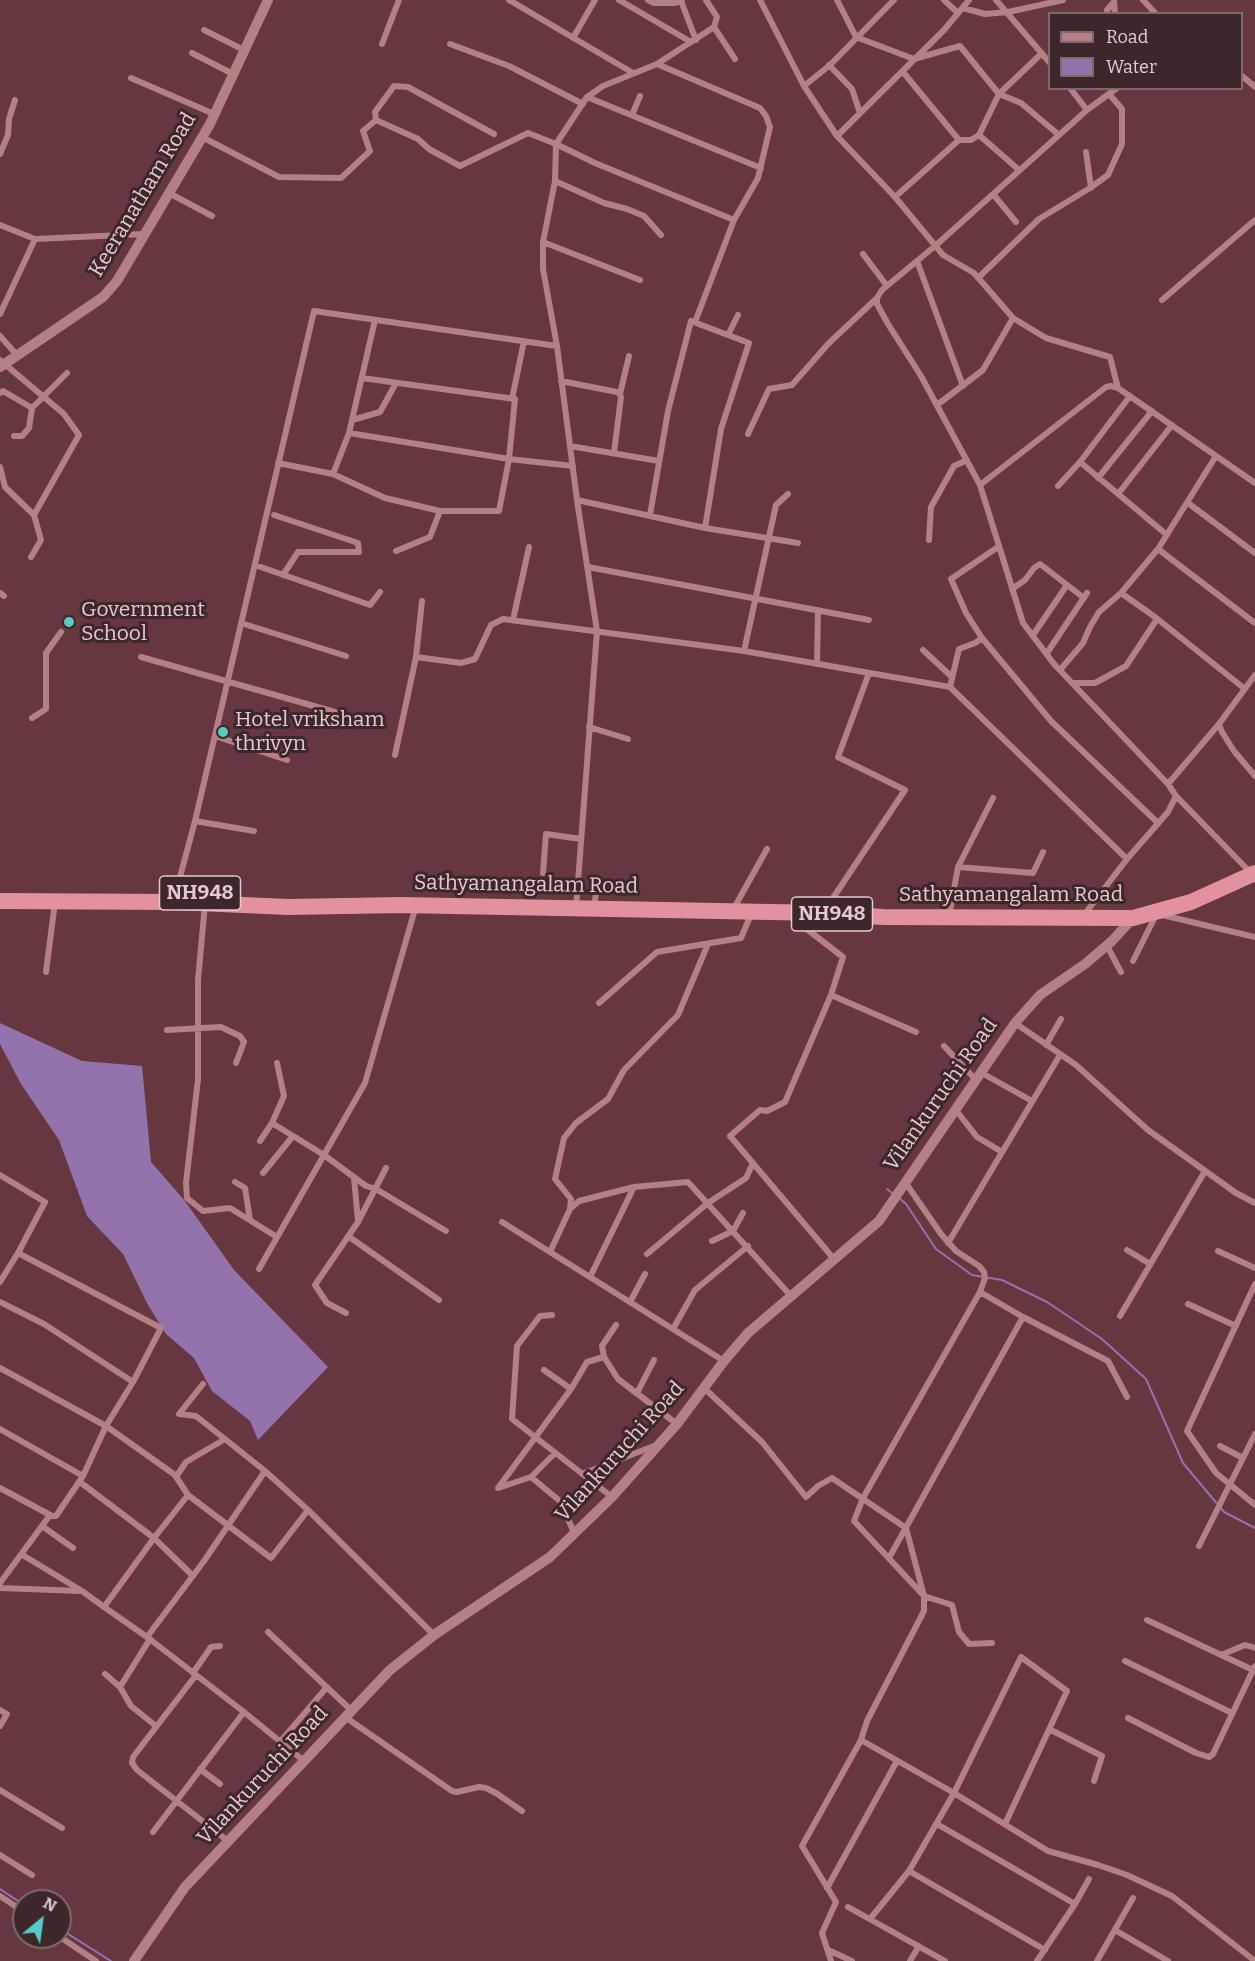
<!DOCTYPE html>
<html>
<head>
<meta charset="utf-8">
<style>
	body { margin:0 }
	#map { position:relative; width:1255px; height:1961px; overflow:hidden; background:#67373f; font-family:Bitter,serif }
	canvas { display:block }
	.legend { position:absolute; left:1048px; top:12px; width:195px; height:78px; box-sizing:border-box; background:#3d272a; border:2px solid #81686b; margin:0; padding:8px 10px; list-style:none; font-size:18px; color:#e7c9cd }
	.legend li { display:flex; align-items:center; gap:12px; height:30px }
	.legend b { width:30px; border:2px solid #81686b }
	.north { position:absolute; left:12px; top:1889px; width:60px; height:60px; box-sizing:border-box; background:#3d272a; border:2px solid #81686b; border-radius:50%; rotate:29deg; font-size:16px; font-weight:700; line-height:24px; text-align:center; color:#e7c9cd }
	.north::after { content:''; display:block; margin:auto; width:21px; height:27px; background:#54cdc6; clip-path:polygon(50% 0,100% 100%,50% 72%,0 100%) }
</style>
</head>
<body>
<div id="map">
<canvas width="1255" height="1961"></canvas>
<ul class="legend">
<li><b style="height:8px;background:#b57f86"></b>Road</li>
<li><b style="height:16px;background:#9473ad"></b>Water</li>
</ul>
<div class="north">N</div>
</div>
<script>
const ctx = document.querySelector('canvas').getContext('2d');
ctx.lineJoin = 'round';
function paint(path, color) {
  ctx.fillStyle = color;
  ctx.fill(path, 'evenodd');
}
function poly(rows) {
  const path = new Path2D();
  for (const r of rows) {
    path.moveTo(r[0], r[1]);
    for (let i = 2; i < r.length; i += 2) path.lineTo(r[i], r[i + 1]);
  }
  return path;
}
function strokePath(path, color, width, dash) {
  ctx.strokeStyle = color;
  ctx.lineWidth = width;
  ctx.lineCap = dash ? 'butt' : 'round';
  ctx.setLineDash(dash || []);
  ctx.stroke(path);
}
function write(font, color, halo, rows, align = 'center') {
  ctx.font = font + ' Bitter,serif';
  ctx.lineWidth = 6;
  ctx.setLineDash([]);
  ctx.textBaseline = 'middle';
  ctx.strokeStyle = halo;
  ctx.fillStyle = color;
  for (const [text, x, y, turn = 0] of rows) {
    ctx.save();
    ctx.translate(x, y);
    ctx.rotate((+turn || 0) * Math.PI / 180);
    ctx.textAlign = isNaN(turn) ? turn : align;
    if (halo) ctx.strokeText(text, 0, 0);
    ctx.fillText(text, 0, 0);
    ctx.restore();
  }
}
paint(poly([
	[0,1023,82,1061,142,1066,151,1162,185,1201,234,1270,328,1367,258,1440,250,1421,212,1391,194,1358,166,1334,148,1305,123,1254,87,1216,59,1140,21,1084,0,1044]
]), '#9473ad');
strokePath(poly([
	[887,1189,892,1193],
	[899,1198,906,1204,936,1249,972,1275,1002,1280,1047,1302,1102,1339,1146,1379,1183,1463,1224,1512,1255,1528],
	[0,1889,24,1905],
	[60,1929,111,1961]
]), '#9473ad', 2);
strokePath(poly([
	[509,0,633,73],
	[619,0,691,42],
	[648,0,654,3,675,3,682,0],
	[760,0,804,86,837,136,895,197,943,255,974,273,1013,318,1046,338,1110,357,1118,388],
	[837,0,856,37,914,59,960,46,999,94,1021,103,1059,135],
	[944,0,958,13],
	[996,0,1050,63],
	[1143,0,1156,14],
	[681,1,696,40],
	[1114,1,1115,14],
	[963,8,985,14,1008,12,1063,0],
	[1107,14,1107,10,1114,2],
	[714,27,735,59],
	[204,30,244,50],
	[573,38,595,0],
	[382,44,399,0],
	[450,44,509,66,583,104],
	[192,53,233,74],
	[657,64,760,108,766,116,770,127,758,178,734,220,695,322],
	[829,65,852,89,860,113],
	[903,72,959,140,971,140,979,135,1019,170],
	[1242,76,1255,87],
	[131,78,214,114],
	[804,86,830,65,894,0],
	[1070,88,1087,110],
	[1117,88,1087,110,935,246,882,290,877,298,877,304,888,324,921,376,980,485,1023,623,1054,664,1168,784,1176,796,1168,812,1127,859],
	[587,97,761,168],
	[632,115,640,96],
	[376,120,418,139,429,149,460,166,528,133,556,144,595,163,734,220],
	[979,135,999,94,1042,53],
	[837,136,944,30,969,0],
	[202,137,279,177,341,178,370,151,363,131,376,120,375,112,394,86,408,87,494,134],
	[1086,152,1091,188],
	[0,154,8,135,9,119,15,100],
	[555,181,604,203,627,209,644,216,661,235],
	[169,193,212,216],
	[993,194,1016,222],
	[895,197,959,140],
	[0,225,35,239,0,314],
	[35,239,144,234],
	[543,242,640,280],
	[863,254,887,286],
	[917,261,963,386],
	[978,278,1039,219,1090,188,1108,175,1122,144,1122,109,1109,94],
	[1162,300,1255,220],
	[728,335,738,315],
	[0,336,16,354],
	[0,360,64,414,79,435,34,515],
	[561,381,617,392,620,394,621,397,614,453],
	[0,393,3,391,32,408,67,373],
	[620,394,629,356],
	[512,399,524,341],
	[937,405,983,370,1013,318],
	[352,420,380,412,396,383],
	[349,433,509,459,573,466],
	[748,434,769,389,792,385,829,343,877,298],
	[14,436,22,436,29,428,32,408],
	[570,446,659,461],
	[1216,456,1158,549,1121,593,1155,617,1245,689],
	[1080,462,1167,535],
	[278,463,333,474,385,498,440,511,499,511,509,459,515,399,362,378],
	[0,467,5,487,34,515,41,540,31,557],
	[333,474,349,433,375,320],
	[1098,478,1152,411],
	[980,485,1106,387,1111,386,1118,388,1255,483],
	[1058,486,1080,462,1130,396],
	[1118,494,1172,425],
	[577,500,705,528,798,543],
	[1188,503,1255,553],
	[274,515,358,543,359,552,298,552,283,575],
	[650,515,668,411,691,321,749,343,721,429,705,528],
	[929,540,931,507,954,466,967,460],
	[998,547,951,579,966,613,982,638,1051,721,1158,823],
	[1158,549,1255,623],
	[396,551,430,537,440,511],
	[255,565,370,605,380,592],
	[588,567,869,620],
	[1012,589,1025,580,1034,568,1040,564,1084,598],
	[0,593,4,596],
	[513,620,529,547],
	[241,623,346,656],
	[1033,635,1067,585],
	[923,650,952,677],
	[744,651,776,505,788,494],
	[1047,653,1087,593],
	[141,657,335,712],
	[416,657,461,663,475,659,491,625,503,619,744,651,950,687,1127,859,1084,915],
	[817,664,818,610],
	[1060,670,1083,643,1090,627,1099,612,1121,593],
	[1073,683,1095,683,1126,666,1157,619],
	[950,687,959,649,975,643,982,638],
	[32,718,46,709,46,653,61,632],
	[1219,724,1222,732,1234,751,1255,776],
	[589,727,628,739],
	[215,736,287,760],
	[395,755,416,657,422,601],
	[1168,784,1219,724,1255,675],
	[1176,796,1251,873],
	[195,821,254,831],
	[958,867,1033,873,1043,852],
	[543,873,546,834,581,839],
	[176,892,195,821,314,311,557,346],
	[205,904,198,980,198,1079,186,1183,187,1198,203,1211,230,1208,277,1237],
	[576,908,597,631,577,500,557,346,543,269,543,242,555,181,556,144,587,97,603,86,657,64,714,27,717,17,706,0],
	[594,908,598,878],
	[734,908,767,849],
	[825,910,905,790,838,757,869,673],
	[1162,915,1255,937],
	[791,917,843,957,831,995,785,1102,767,1111,760,1110,730,1136,834,1259],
	[949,917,958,867,993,798],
	[1107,946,1121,972],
	[1133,961,1156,915],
	[46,972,55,902],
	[831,995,916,1032],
	[599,1003,657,952,741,938,752,912],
	[1015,1023,1076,1065,1148,1130,1236,1193,1255,1203],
	[167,1030,221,1027,240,1036,244,1042,236,1063],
	[1046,1045,1061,1019],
	[944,1046,975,1079],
	[980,1072,1032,1101],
	[955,1109,977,1137,1002,1152],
	[272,1123,324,1155,366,1186,376,1189,446,1231],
	[260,1141,272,1123,284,1096,277,1063],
	[263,1173,293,1136],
	[0,1175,45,1202,18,1253,0,1282],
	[354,1178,358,1221],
	[235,1182,245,1188,250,1220],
	[905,1182,941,1234,956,1251,979,1266,984,1272,985,1278,980,1292,863,1498,854,1521,924,1596,952,1605,959,1632,969,1644,992,1643],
	[570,1209,571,1199,555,1179,564,1138,576,1123,608,1099,624,1070,678,1015,708,944],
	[502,1222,724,1361],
	[348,1236,439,1300],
	[712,1241,733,1231,743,1213],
	[948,1243,1060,1055],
	[1127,1250,1150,1264],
	[1218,1251,1255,1268],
	[550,1252,570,1209,579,1201,634,1187,688,1182,791,1296],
	[18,1253,161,1328,133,1382,106,1426,175,1475,188,1495,154,1538,104,1607,147,1637,244,1712,304,1761],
	[647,1254,708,1203,746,1178,753,1163],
	[259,1269,365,1083,416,906],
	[590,1277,634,1187],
	[1255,1284,1187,1431,1216,1473,1255,1505],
	[980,1292,1023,1317,1108,1361,1127,1397],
	[0,1302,44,1324,133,1382],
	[630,1302,645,1274],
	[1188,1304,1236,1326],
	[346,1313,327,1303,315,1285,358,1222,386,1168],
	[552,1315,540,1316,517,1346,512,1419,612,1497],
	[1120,1316,1205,1171],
	[616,1325,602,1346,604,1357,618,1379,677,1424],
	[673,1329,695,1290,748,1246],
	[0,1368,106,1426,83,1476,0,1429],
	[544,1370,571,1389],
	[203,1384,179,1414,196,1416,265,1471,308,1510],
	[704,1388,762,1442,806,1497,818,1486,832,1478,906,1528,924,1596,924,1611,867,1721,861,1740,802,1846,836,1902,822,1933,831,1961],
	[637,1393,654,1360],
	[1220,1446,1243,1458],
	[555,1453,531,1477,498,1488,571,1389,587,1362,604,1357],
	[582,1474,654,1446],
	[176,1477,186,1462,225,1439],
	[531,1477,561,1502,574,1533],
	[80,1482,154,1538,193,1576],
	[0,1488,52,1516,56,1516,81,1479],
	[188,1495,271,1558,308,1510,434,1635],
	[42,1526,73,1548],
	[1199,1546,1255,1434],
	[21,1554,82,1591,104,1607],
	[889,1558,1023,1317],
	[0,1583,50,1515],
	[0,1588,80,1591],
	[1147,1620,1253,1670],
	[268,1632,351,1710],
	[147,1637,204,1561,265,1471],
	[1221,1655,1245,1645,1255,1648],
	[1125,1661,1232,1713],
	[193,1673,211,1647,220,1646],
	[105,1674,120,1687,131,1706,156,1726],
	[196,1675,133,1757,132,1763,137,1770,228,1841],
	[120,1687,150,1639],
	[0,1710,7,1714,0,1726],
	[345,1717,452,1791,457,1792,479,1787,486,1788,496,1793,522,1811],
	[1128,1718,1196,1753,1209,1757,1213,1754,1255,1666],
	[1049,1729,1102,1756,1094,1781],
	[861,1740,954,1793,1021,1657,1067,1691,1005,1824],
	[280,1742,327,1687],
	[200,1769,220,1784],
	[0,1790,62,1828],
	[937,1824,1075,1904],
	[153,1832,244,1712],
	[0,1855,32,1875],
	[909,1871,1045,1950],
	[827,1888,897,1761],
	[0,1896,24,1912],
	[848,1907,945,1961],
	[870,1919,909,1871,954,1793,1048,1851,1098,1865,1127,1875,1172,1896,1255,1961],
	[1115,1930,1168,1961],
	[60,1937,96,1961],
	[828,1950,852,1961],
	[910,1961,919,1946],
	[1037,1961,1075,1904,1089,1879],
	[1097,1961,1133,1898]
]), '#b57f86', 6);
strokePath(poly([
	[0,367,103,297,117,281,210,124,268,0],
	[134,1961,185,1887,390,1670,434,1635,550,1557,612,1497,677,1424,724,1361,748,1333,879,1221,1015,1023,1040,995,1085,964,1112,941,1133,918]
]), '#b57f86', 10);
strokePath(poly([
	[0,901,176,902,288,907,400,905,823,913,883,917,1133,918,1191,902,1255,873]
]), '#e1929e', 16);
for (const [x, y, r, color] of [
	[69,622,6,"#54cdc6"],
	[223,732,6,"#54cdc6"]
]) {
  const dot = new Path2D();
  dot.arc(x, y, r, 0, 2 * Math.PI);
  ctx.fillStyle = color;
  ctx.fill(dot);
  strokePath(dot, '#3d272a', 2);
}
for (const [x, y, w] of [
	[200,893,81],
	[832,914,81]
]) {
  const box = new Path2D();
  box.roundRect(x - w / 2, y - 17, w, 34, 4.5);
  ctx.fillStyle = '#3d272a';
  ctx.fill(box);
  strokePath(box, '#e7c9cd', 1.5);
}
write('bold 20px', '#e7c9cd', null, [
	["NH948",200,893],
	["NH948",832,914]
]);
write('21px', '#e7c9cd', '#3d272a', [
	["Keeranatham Road",143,195,-59],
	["Sathyamangalam Road",526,885,1],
	["Sathyamangalam Road",1011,895],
	["Vilankuruchi Road",941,1095,-55],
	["Vilankuruchi Road",620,1452,-48],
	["Vilankuruchi Road",263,1776,-47]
]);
write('21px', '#e7c9cd', '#3d272a', [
	["Government",81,610],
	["School",81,634],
	["Hotel vriksham",235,720],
	["thrivyn",235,744]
], 'left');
</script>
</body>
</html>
